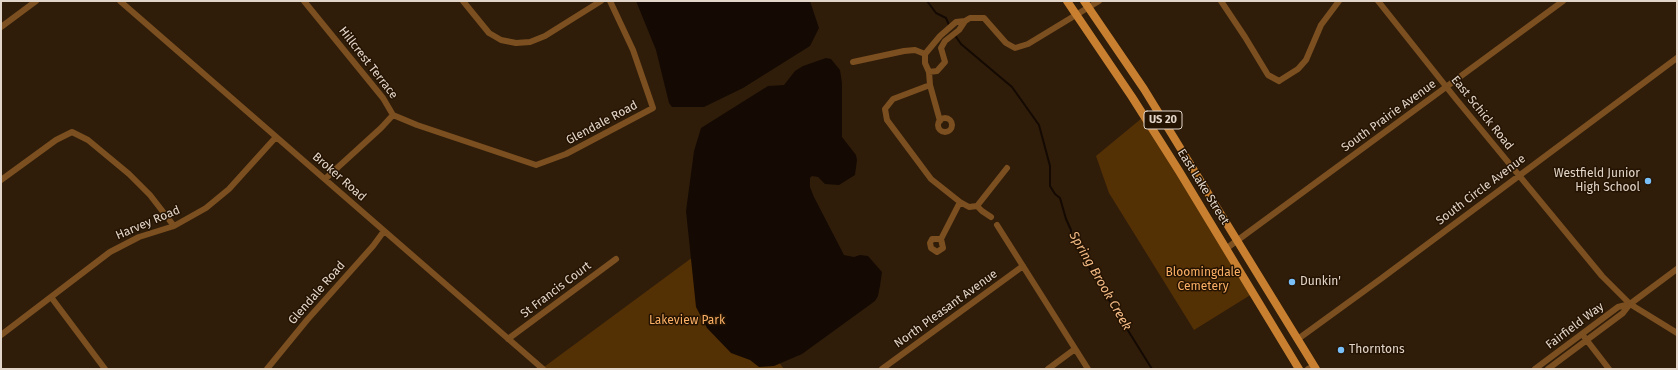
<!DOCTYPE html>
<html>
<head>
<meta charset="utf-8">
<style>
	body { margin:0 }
	#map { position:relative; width:1678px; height:370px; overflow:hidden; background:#2f1d0a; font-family:"Fira Sans",sans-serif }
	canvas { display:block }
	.frame { position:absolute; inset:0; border:2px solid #e2d6ca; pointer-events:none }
</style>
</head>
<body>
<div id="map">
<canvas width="1678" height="370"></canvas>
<div class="frame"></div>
</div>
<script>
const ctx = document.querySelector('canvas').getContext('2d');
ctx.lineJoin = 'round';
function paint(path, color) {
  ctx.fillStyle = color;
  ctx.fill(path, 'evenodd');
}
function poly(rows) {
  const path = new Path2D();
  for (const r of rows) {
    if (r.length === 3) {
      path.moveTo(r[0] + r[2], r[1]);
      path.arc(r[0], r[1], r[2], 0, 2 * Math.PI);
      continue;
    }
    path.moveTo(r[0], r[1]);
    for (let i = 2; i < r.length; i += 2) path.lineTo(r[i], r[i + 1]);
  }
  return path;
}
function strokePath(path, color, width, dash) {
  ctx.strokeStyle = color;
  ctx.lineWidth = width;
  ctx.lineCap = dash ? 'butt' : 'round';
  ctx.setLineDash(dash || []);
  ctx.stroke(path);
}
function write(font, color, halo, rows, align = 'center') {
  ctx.font = font + ' "Fira Sans",sans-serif';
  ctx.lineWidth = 3;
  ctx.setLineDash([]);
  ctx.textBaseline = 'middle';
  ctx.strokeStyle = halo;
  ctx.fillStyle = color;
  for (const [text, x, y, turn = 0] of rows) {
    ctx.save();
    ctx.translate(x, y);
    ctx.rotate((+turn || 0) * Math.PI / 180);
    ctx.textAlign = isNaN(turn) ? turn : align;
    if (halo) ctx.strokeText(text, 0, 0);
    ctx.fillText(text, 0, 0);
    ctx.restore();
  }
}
paint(poly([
	[1142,118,1252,294,1194,330,1109,193,1096,156],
	[697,254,784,369,547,369,544,367]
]), '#543005');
paint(poly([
	[636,1,810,1,819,28,810,46,743,88,704,107,672,107,669,103,656,50],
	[826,58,831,59,840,70,842,83,842,137,856,155,857,160,855,175,839,185,825,184,818,177,812,176,810,178,810,187,814,197,844,255,854,257,860,255,868,256,882,272,880,286,878,296,875,301,802,354,774,366,759,367,750,360,731,353,707,328,696,307,686,211,694,151,701,128,768,86,784,85,795,71,803,66]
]), '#140a03');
strokePath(poly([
	[927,1,936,13,946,18,949,25],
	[954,34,961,44,1012,87,1039,125,1050,166,1050,186,1055,194,1060,198,1066,219,1071,230,1071,237,1104,292,1152,369]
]), '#140a03', 2);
strokePath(poly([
	[120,1,543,369],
	[304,1,383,98,393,115,417,125,536,165,566,154,653,108,633,50,610,1],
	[463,1,489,33,501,40,516,43,530,42,545,36,601,1],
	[1221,1,1245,37,1268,75,1279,81],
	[1378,1,1456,99,1602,276,1630,304,1677,333],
	[1,27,36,1],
	[853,62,904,51,915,50,925,54],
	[929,72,937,71,945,62,941,48,945,41,959,30,965,21,970,18,984,18,1006,43,1015,48,1028,44,1099,1],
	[1279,81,1298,69,1306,60,1321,25,1339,1],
	[930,85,893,99,885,109,887,120,931,179,960,202,941,239,943,248,937,252,931,248,930,243,932,239,941,239],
	[945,125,7],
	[940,121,930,85,929,72,925,63,925,54,940,36,956,22,965,21],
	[325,179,381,128,393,115],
	[1,180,56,140,72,132,88,140,129,174,150,195,174,226],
	[960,202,969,207,977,206,1007,168],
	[977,206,982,211,991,217],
	[997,225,1088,369],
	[1227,248,1563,1],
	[51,297,105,369],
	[1582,334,1609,369],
	[1,335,110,252,139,237,174,226,206,208,229,189,276,137],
	[508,339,616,259],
	[1298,339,1382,278,1677,58],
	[267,369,307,320,373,246,384,231],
	[882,369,1023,266],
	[1048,369,1075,349],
	[1308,369,1314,366],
	[1535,369,1618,307,1630,304],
	[1548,369,1623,313,1630,304,1677,269]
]), '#7b4f20', 6);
strokePath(poly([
	[1067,1,1132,97,1179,171,1299,369],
	[1084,1,1144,89,1316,369]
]), '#c88030', 8);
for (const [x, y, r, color] of [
	[1648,181,4,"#79bff8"],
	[1292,282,4,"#79bff8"],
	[1341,350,4,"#79bff8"]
]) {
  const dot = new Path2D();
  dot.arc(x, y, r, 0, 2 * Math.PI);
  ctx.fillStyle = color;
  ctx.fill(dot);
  strokePath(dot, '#251302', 1.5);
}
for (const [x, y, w] of [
	[1163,120,38]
]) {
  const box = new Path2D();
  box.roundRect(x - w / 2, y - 9, w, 18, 3);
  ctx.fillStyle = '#251302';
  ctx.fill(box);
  strokePath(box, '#e2d6ca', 1);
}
write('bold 11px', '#e2d6ca', null, [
	["US 20",1163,120]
]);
write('12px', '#e2d6ca', '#251302', [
	["Hillcrest Terrace",368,63,52],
	["East Schick Road",1482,113,51],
	["South Prairie Avenue",1389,116,-36],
	["Glendale Road",602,123,-28],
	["Broker Road",339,177,41],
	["East Lake Street",1203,187,58],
	["South Circle Avenue",1481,190,-37],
	["Harvey Road",148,223,-23],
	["St Francis Court",556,290,-37],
	["Glendale Road",317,293,-49],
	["North Pleasant Avenue",946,309,-36],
	["Fairfield Way",1575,326,-37]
]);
write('12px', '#e2d6ca', '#251302', [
	["Westfield Junior",1640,174,"right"],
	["High School",1640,188,"right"],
	["Dunkin'",1300,282],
	["Thorntons",1349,350]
], 'left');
write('12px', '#fbb065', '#251302', [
	["Bloomingdale",1203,273],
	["Cemetery",1203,287],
	["Lakeview Park",687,321]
]);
write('italic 13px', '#f3bb85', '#251302', [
	["Spring Brook Creek",1100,281,60]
]);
</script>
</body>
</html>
